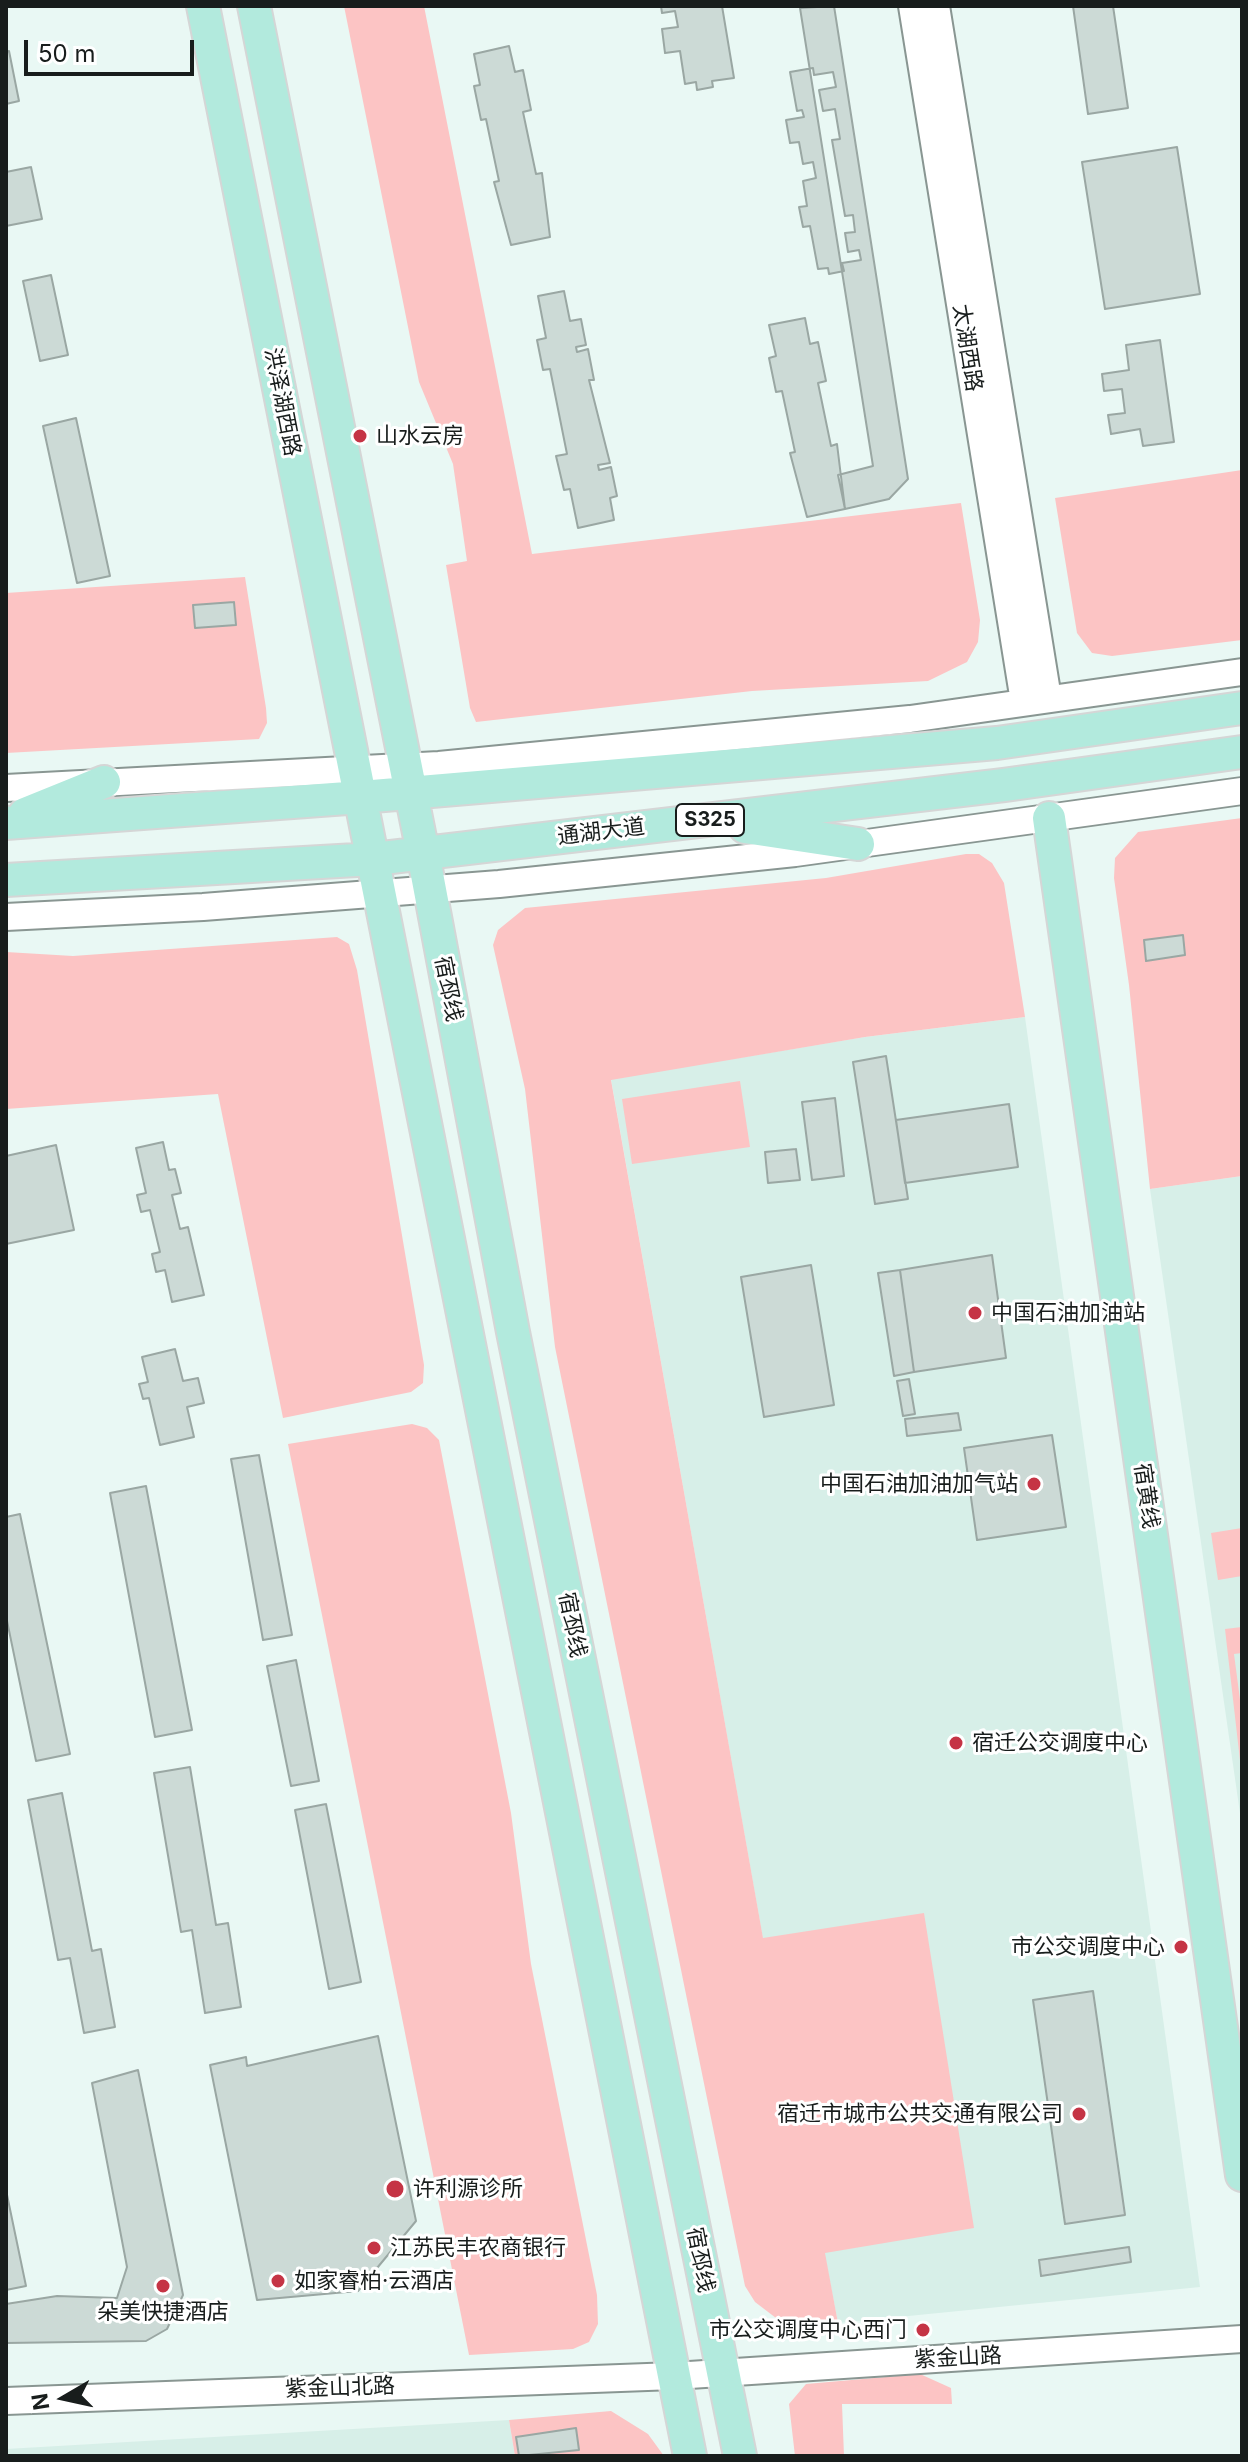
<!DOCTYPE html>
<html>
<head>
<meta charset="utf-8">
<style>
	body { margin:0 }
	#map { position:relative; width:1248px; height:2462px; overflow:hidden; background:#e9f8f4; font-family:Inter,sans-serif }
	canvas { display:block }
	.frame { position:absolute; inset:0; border:8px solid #181d1c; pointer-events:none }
	.north { position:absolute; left:24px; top:2358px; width:80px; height:80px; -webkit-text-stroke:6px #fff; paint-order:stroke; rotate:261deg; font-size:22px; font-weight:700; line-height:32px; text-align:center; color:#181d1c }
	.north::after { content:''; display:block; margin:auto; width:28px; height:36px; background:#181d1c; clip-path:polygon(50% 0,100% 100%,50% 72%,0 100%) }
	.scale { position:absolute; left:24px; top:40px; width:170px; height:36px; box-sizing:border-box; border:4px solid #181d1c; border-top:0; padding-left:10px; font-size:24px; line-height:28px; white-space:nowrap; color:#181d1c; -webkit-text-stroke:6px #fff; paint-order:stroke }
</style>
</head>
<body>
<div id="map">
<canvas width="1248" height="2462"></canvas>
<div class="frame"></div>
<div class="north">N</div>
<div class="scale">50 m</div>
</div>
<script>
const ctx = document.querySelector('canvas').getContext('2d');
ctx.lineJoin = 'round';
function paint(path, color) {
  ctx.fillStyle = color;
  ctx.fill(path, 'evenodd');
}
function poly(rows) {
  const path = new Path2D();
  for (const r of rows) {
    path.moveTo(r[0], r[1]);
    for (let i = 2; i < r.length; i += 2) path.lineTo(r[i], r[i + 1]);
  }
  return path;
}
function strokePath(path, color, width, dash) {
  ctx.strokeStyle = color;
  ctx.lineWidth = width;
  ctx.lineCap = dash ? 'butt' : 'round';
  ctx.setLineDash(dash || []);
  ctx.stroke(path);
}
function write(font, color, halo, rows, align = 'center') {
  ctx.font = font + ' Inter,"Noto Sans SC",sans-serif';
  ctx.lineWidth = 6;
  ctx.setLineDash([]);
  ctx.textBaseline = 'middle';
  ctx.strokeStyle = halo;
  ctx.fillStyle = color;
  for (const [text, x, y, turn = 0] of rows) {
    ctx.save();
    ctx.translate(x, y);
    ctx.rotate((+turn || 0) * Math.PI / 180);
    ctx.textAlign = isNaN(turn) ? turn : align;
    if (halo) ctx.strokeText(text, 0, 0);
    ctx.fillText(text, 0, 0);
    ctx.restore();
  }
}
paint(poly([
	[1025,1017,1200,2287,838,2323,763,1939,611,1079,865,1037],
	[1242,1176,1242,1827,1150,1189],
	[509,2420,515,2456,6,2456,6,2449]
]), '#d7efe8');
paint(poly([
	[344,6,424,6,532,554,961,503,980,620,978,642,967,662,928,681,752,691,476,722,470,708,446,565,467,561,453,464,419,382],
	[1242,470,1242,640,1112,656,1092,653,1077,633,1055,498],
	[245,577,266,708,267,723,259,739,6,753,6,593],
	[1242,818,1242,1176,1150,1189,1129,985,1114,878,1115,858,1138,832],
	[966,854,979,854,992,863,1004,883,1025,1017,865,1037,611,1080,763,1938,924,1913,974,2228,825,2253,838,2323,802,2323,776,2318,755,2302,745,2286,555,1347,525,1089,493,945,498,930,525,908,826,878],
	[337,937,349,944,357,970,424,1365,423,1383,411,1392,283,1418,218,1094,6,1109,6,952,73,956],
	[740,1081,750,1147,632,1164,622,1099],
	[412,1424,427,1428,439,1440,511,1813,531,1964,597,2295,598,2324,589,2342,573,2349,469,2355,288,1444],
	[1242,1528,1242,1576,1218,1580,1211,1533],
	[1242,1627,1242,1653,1234,1654,1242,1715,1242,1778,1225,1629],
	[920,2374,951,2388,952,2404,842,2404,844,2456,795,2456,789,2404,806,2384],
	[611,2411,648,2434,664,2456,515,2456,509,2420]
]), '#fcc4c4');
const building = poly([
	[661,6,722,6,734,78,712,81,713,87,697,90,696,82,685,84,680,51,665,53,662,29,678,27,675,11,662,13,661,6],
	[834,6,908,479,889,499,845,509,838,475,873,466,800,8,834,6],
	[1073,6,1113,6,1128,108,1088,114,1073,6],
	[509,46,515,72,523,70,531,110,523,112,536,174,542,173,550,237,511,245,494,182,499,181,486,119,481,120,474,86,480,85,474,54,509,46],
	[9,51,19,101,6,104,6,52,9,51],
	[813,68,814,75,833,72,836,87,819,90,823,111,835,109,840,139,832,140,845,216,853,215,855,232,845,233,848,252,859,250,861,260,842,263,844,271,829,274,828,268,818,269,810,226,803,227,799,207,807,206,803,181,816,178,813,162,803,164,799,142,790,143,786,120,804,117,802,110,797,111,790,72,813,68],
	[1177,147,1200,294,1105,309,1082,162,1177,147],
	[31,167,42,219,6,226,6,172,31,167],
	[51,275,68,355,40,361,23,281,51,275],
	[564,291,570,321,581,319,586,345,576,347,577,352,588,349,594,380,589,380,610,463,598,465,599,470,611,467,617,496,610,498,614,520,578,528,570,489,564,490,556,456,567,454,550,369,543,370,537,340,546,338,538,296,564,291],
	[805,318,810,344,818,342,826,381,818,383,831,446,837,444,845,509,807,517,790,453,795,452,782,391,776,392,769,358,776,356,769,325,805,318],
	[1160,340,1174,442,1143,446,1140,429,1111,434,1108,415,1125,413,1122,389,1104,391,1102,374,1129,370,1126,345,1160,340],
	[76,418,110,576,77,583,43,426,76,418],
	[234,602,236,625,195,628,193,605,234,602],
	[1183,935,1185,955,1146,961,1144,940,1183,935],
	[886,1056,908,1199,875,1204,853,1062,886,1056],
	[835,1098,844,1176,812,1180,802,1102,835,1098],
	[1009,1104,1018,1167,905,1183,896,1120,1009,1104],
	[163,1142,169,1170,175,1169,181,1193,172,1195,180,1229,188,1227,204,1295,172,1302,165,1270,156,1272,152,1254,160,1252,150,1210,141,1212,137,1195,146,1193,136,1148,163,1142],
	[56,1145,74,1230,6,1244,6,1156,56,1145],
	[796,1149,800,1180,768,1183,765,1152,796,1149],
	[992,1255,1006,1358,914,1372,900,1270,992,1255],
	[811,1265,834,1405,764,1417,741,1277,811,1265],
	[900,1270,914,1372,894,1376,878,1273,900,1270],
	[175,1349,183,1381,198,1378,204,1403,187,1407,194,1437,160,1445,149,1398,143,1399,139,1384,148,1382,142,1357,175,1349],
	[909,1379,915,1414,903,1416,897,1381,909,1379],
	[958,1413,961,1430,907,1436,905,1419,958,1413],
	[1052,1435,1066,1527,977,1540,964,1448,1052,1435],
	[259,1455,292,1635,263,1640,231,1459,259,1455],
	[146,1486,192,1730,155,1737,110,1493,146,1486],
	[20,1514,70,1754,36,1761,6,1616,6,1517,20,1514],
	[296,1660,319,1781,291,1786,267,1666,296,1660],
	[190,1767,216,1925,228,1923,241,2007,205,2013,192,1930,181,1932,154,1773,190,1767],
	[62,1793,92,1951,101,1949,115,2027,84,2033,70,1958,58,1960,28,1800,62,1793],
	[326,1804,361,1982,329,1989,295,1810,326,1804],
	[1093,1991,1125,2215,1065,2224,1033,2000,1093,1991],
	[378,2036,416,2221,358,2291,257,2300,210,2065,246,2057,247,2066,378,2036],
	[138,2070,183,2295,167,2329,146,2341,6,2343,6,2304,57,2296,117,2298,127,2267,92,2083,138,2070],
	[6,2190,26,2286,6,2290,6,2190],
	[1129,2247,1131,2262,1041,2276,1039,2260,1129,2247],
	[576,2428,579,2450,519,2456,516,2437,576,2428]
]);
paint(building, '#ccdad6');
strokePath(building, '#9aa7a3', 2);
const minor = poly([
	[912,6,1022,689],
	[936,6,1046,686],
	[6,788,439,765,910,719,1242,672],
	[6,917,203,907,499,884,795,853,1242,791],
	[6,2401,674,2376,1242,2339]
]);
const major = poly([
	[203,6,690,2456],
	[254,6,423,853,513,1332,740,2456],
	[25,814,104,782],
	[1049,818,1242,2175],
	[6,823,361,797,997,743,1242,708],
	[745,827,858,844],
	[6,880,374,859,1004,785,1242,752]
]);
strokePath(minor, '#899692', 30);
strokePath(major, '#d5d6d6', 36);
strokePath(minor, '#fff', 26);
strokePath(major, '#b2eadd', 32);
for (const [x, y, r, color] of [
	[360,436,8,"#c53445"],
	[975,1313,8,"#c53445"],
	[1034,1484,8,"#c53445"],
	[956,1743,8,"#c53445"],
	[1181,1947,8,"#c53445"],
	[1079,2114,8,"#c53445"],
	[395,2189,10,"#c53445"],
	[374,2248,8,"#c53445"],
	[278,2281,8,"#c53445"],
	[163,2286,8,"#c53445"],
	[923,2330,8,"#c53445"]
]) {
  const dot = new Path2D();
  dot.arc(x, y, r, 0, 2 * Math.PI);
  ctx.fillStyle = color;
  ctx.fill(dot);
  strokePath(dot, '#fff', 3);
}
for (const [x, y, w] of [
	[710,820,68]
]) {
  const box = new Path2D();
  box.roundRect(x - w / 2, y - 16, w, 32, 6);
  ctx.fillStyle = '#fff';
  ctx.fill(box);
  strokePath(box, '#181d1c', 2);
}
write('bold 20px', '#181d1c', null, [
	["S325",710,820]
]);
write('22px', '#181d1c', '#fff', [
	["太湖西路",967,348,81],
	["洪泽湖西路",282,402,79],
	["通湖大道",601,832,-7],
	["宿邳线",448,989,79],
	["宿黄线",1146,1496,82],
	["宿邳线",572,1625,79],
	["宿邳线",700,2260,79],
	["紫金山路",958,2358,-3],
	["紫金山北路",340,2388,-2]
]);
write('22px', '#181d1c', '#fff', [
	["山水云房",376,436],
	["中国石油加油站",991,1313],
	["中国石油加油加气站",1018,1484,"right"],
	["宿迁公交调度中心",972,1743],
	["市公交调度中心",1165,1947,"right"],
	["宿迁市城市公共交通有限公司",1063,2114,"right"],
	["许利源诊所",413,2189],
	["江苏民丰农商银行",390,2248],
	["如家睿柏·云酒店",294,2281],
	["朵美快捷酒店",163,2312,"center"],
	["市公交调度中心西门",907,2330,"right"]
], 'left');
</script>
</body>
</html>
